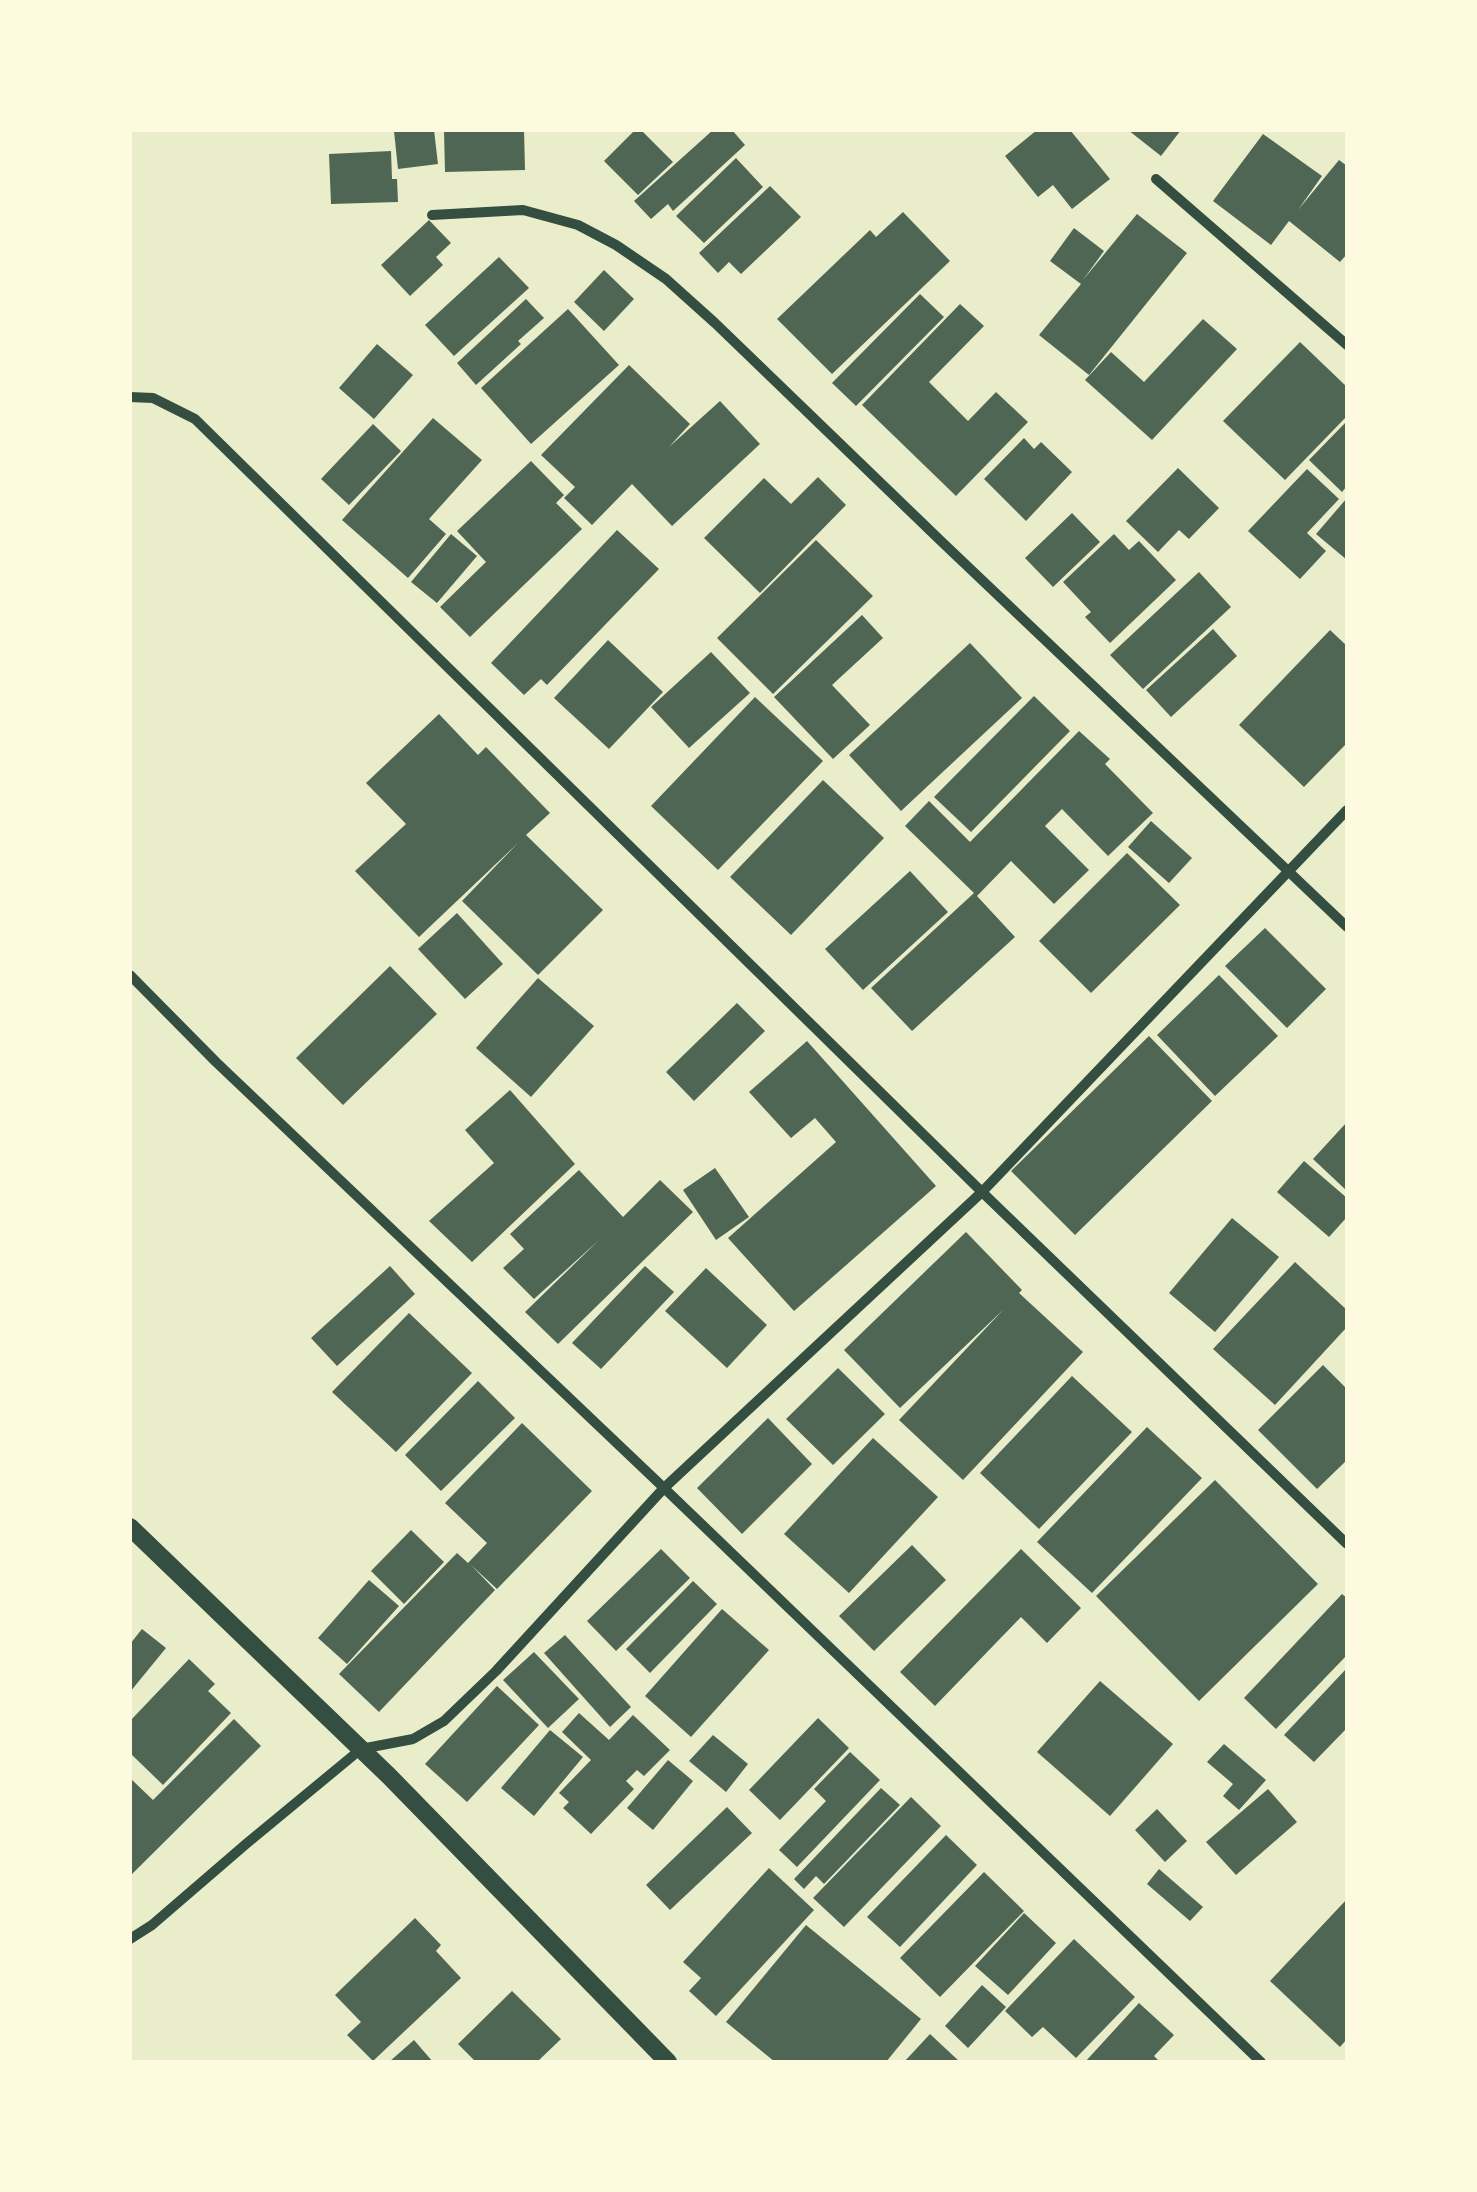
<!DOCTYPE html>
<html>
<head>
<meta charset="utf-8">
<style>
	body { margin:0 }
	#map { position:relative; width:1477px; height:2192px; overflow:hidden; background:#e9edc9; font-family:"IBM Plex Sans",sans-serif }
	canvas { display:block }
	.frame { position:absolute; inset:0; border:132px solid #fefae0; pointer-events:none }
</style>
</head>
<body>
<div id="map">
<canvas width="1477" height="2192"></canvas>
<div class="frame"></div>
</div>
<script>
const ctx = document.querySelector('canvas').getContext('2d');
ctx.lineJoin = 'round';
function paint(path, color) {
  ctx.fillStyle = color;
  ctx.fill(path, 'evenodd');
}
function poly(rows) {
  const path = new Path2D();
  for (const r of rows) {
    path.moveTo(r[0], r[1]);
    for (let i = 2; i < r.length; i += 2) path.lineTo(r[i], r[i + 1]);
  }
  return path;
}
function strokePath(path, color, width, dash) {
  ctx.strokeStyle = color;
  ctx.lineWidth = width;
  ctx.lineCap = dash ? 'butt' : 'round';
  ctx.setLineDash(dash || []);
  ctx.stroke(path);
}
paint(poly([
	[434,130,438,164,398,169,394,131],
	[444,130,524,130,525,170,445,172],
	[635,130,641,130,673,162,638,195,604,161],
	[713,130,732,130,745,145,673,211,668,204,651,219,634,201],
	[1037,130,1070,130,1110,179,1072,209,1053,185,1038,197,1005,156],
	[1128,130,1181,130,1161,156],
	[1263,134,1322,176,1298,210,1339,160,1347,166,1347,254,1340,262,1289,221,1271,245,1213,201],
	[391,151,392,179,397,179,398,202,331,204,329,154],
	[736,158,763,187,704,243,676,216],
	[770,186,801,217,741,274,729,262,718,273,699,253],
	[903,212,950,261,832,374,777,319,870,230,876,237],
	[1137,214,1187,253,1089,375,1039,335,1081,284,1050,261,1074,228,1104,251,1083,280],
	[429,220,451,243,436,257,443,265,410,296,381,265],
	[499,257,529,288,454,356,425,325],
	[604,270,634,299,604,331,574,302],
	[920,294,944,317,856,406,832,383],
	[526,299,544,318,518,341,521,344,476,385,457,363],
	[960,304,984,326,929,382,968,421,996,392,1028,422,956,496,862,405],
	[568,309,619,365,531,444,481,388],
	[1203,319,1237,349,1152,440,1085,380,1111,352,1144,382],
	[1300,342,1347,387,1347,416,1285,480,1223,421],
	[377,344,413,375,374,419,339,388],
	[629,365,690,424,669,447,720,401,760,444,672,526,632,484,592,525,564,498,575,487,541,455],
	[433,418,482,460,429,519,446,534,408,578,342,520],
	[1347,421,1347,486,1342,492,1309,460],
	[373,424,401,451,349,505,321,479],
	[1024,438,1034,449,1041,442,1072,472,1026,521,984,479],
	[531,461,564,495,556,503,582,529,470,637,440,607,486,562,457,531],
	[1178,468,1219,508,1189,539,1179,530,1158,552,1126,521],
	[1307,469,1339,499,1307,533,1326,551,1300,579,1248,531],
	[818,477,846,505,760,593,704,538,764,478,791,504],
	[1347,498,1347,560,1316,534],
	[1072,513,1100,542,1053,587,1025,558],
	[617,530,659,569,547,685,541,679,524,695,491,663],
	[451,534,477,556,437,603,411,582],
	[1114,534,1129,550,1139,541,1176,580,1110,643,1085,617,1091,612,1063,582],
	[816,540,873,596,773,694,717,638],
	[1199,572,1231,607,1143,689,1110,655],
	[862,615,883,638,832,685,870,725,833,759,774,697],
	[1213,629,1237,656,1171,717,1146,690],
	[1330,630,1347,646,1347,743,1304,787,1239,725],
	[608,640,663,692,609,749,554,698],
	[970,643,1022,698,901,811,849,755],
	[711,652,750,693,689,748,651,707],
	[1034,696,1070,731,971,832,934,797],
	[755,697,823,761,718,870,651,806],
	[439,714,478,755,486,747,550,813,526,835,603,910,538,975,462,901,518,843,419,937,355,871,406,824,366,783],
	[1079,731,1110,759,1105,764,1153,813,1108,856,1062,809,1045,826,1089,870,1054,904,1011,861,977,896,1015,937,912,1031,871,988,974,893,905,826,929,801,970,842],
	[823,780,884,838,791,935,730,877],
	[1151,821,1192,858,1169,883,1128,847],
	[1127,853,1180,905,1091,993,1039,941],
	[910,871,948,912,863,990,825,949],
	[457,913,503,964,465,999,418,949],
	[1265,928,1326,989,1287,1028,1225,966],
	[390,966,437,1014,343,1105,296,1058],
	[1219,975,1278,1036,1215,1096,1157,1035],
	[538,978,594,1026,531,1097,476,1048],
	[737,1003,765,1031,694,1101,666,1072],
	[1149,1036,1212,1101,1075,1235,1011,1171],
	[807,1041,936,1186,794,1311,728,1238,836,1142,815,1118,791,1138,749,1092],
	[510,1090,575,1164,472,1262,429,1221,494,1163,465,1130],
	[1347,1122,1347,1191,1313,1159],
	[1304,1161,1347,1198,1347,1217,1329,1237,1277,1192],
	[715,1168,749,1217,716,1240,683,1190],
	[579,1170,623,1217,660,1180,693,1212,558,1344,525,1312,599,1240,534,1299,503,1268,524,1249,510,1234],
	[1232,1218,1279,1257,1215,1332,1169,1293],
	[966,1232,1022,1290,1019,1293,1083,1352,963,1480,899,1420,1003,1310,900,1408,844,1350],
	[1295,1262,1347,1310,1347,1327,1275,1405,1213,1349],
	[390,1266,415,1294,337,1366,311,1338],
	[645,1266,674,1292,601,1369,572,1343],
	[706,1268,767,1325,727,1368,665,1311],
	[409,1313,472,1373,396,1452,332,1392],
	[1323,1365,1347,1389,1347,1460,1317,1489,1258,1430],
	[838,1368,885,1414,833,1465,786,1419],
	[1072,1376,1132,1432,1039,1529,980,1473],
	[478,1381,515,1418,441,1491,405,1455],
	[768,1418,812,1464,742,1534,697,1488],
	[522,1423,592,1491,497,1589,471,1565,495,1590,379,1712,339,1674,457,1553,468,1563,487,1543,445,1503],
	[1147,1427,1202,1478,1092,1593,1037,1542],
	[873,1438,938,1497,849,1593,784,1534],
	[1215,1480,1318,1584,1199,1701,1096,1596],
	[411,1530,444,1562,404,1604,371,1571],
	[912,1545,946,1580,874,1651,839,1616],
	[661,1549,690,1578,616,1651,587,1621],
	[1021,1549,1081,1608,1047,1643,1021,1617,935,1706,900,1672],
	[369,1580,399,1606,347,1664,318,1638],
	[693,1581,717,1604,650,1673,626,1649],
	[1342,1594,1347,1598,1347,1655,1276,1729,1244,1698],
	[722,1609,769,1650,691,1737,645,1696],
	[142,1629,166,1648,130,1692,130,1644],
	[565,1635,631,1707,610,1727,544,1653],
	[534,1652,579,1699,548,1728,503,1680],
	[189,1659,215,1684,208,1691,231,1713,163,1785,130,1753,130,1721],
	[1347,1668,1347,1728,1314,1762,1284,1735],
	[1100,1681,1173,1744,1110,1816,1037,1752],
	[497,1686,539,1725,467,1802,425,1764],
	[579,1713,609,1740,633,1715,670,1750,644,1776,637,1770,626,1781,634,1789,591,1834,563,1808,569,1802,559,1793,591,1760,562,1732],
	[818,1718,849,1748,780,1820,749,1790],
	[234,1719,261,1746,130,1876,130,1778,153,1800],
	[550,1730,583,1757,534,1816,501,1788],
	[713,1735,748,1764,726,1792,689,1761],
	[1224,1744,1266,1780,1239,1810,1223,1796,1233,1784,1207,1762],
	[850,1752,880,1780,797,1867,779,1850,826,1801,814,1789],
	[668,1760,693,1781,653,1830,627,1808],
	[881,1788,900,1805,824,1884,816,1876,804,1889,794,1879],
	[1268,1789,1297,1822,1236,1875,1206,1842],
	[911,1797,941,1826,844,1927,813,1898],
	[727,1807,752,1833,670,1910,646,1885],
	[1157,1809,1187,1841,1165,1862,1135,1830],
	[946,1835,977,1865,900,1947,867,1917],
	[769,1868,814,1910,716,2016,689,1991,701,1978,683,1962],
	[1159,1869,1203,1907,1190,1921,1147,1884],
	[984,1872,1024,1911,940,1997,900,1958],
	[1347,1899,1347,2039,1340,2047,1270,1981],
	[1024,1913,1056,1943,1008,1995,975,1966],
	[415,1918,441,1945,436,1951,461,1978,373,2061,347,2035,361,2022,335,1995],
	[806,1925,921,2019,886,2062,775,2062,726,2022],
	[1074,1939,1135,1997,1076,2058,1043,2027,1032,2037,1005,2011],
	[982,1985,1006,2007,968,2048,945,2026],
	[512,1991,561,2039,537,2062,476,2062,458,2044],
	[1139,2003,1174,2035,1154,2056,1160,2062,1085,2062],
	[930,2034,960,2062,904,2062],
	[414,2040,433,2062,389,2062]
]), '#4f6655');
strokePath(poly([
	[1156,179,1347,345],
	[432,215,523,210,578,225,616,245,666,279,715,323,943,543,1347,927],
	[130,397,153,398,195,419,982,1192,1347,1544],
	[130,975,216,1062,664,1488,1261,2062],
	[130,1939,152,1925,246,1844,361,1749,413,1739,444,1721,496,1671,664,1488,982,1192,1347,810]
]), '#344e41', 10);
strokePath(poly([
	[130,1527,389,1776,668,2062]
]), '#344e41', 18);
</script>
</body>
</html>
